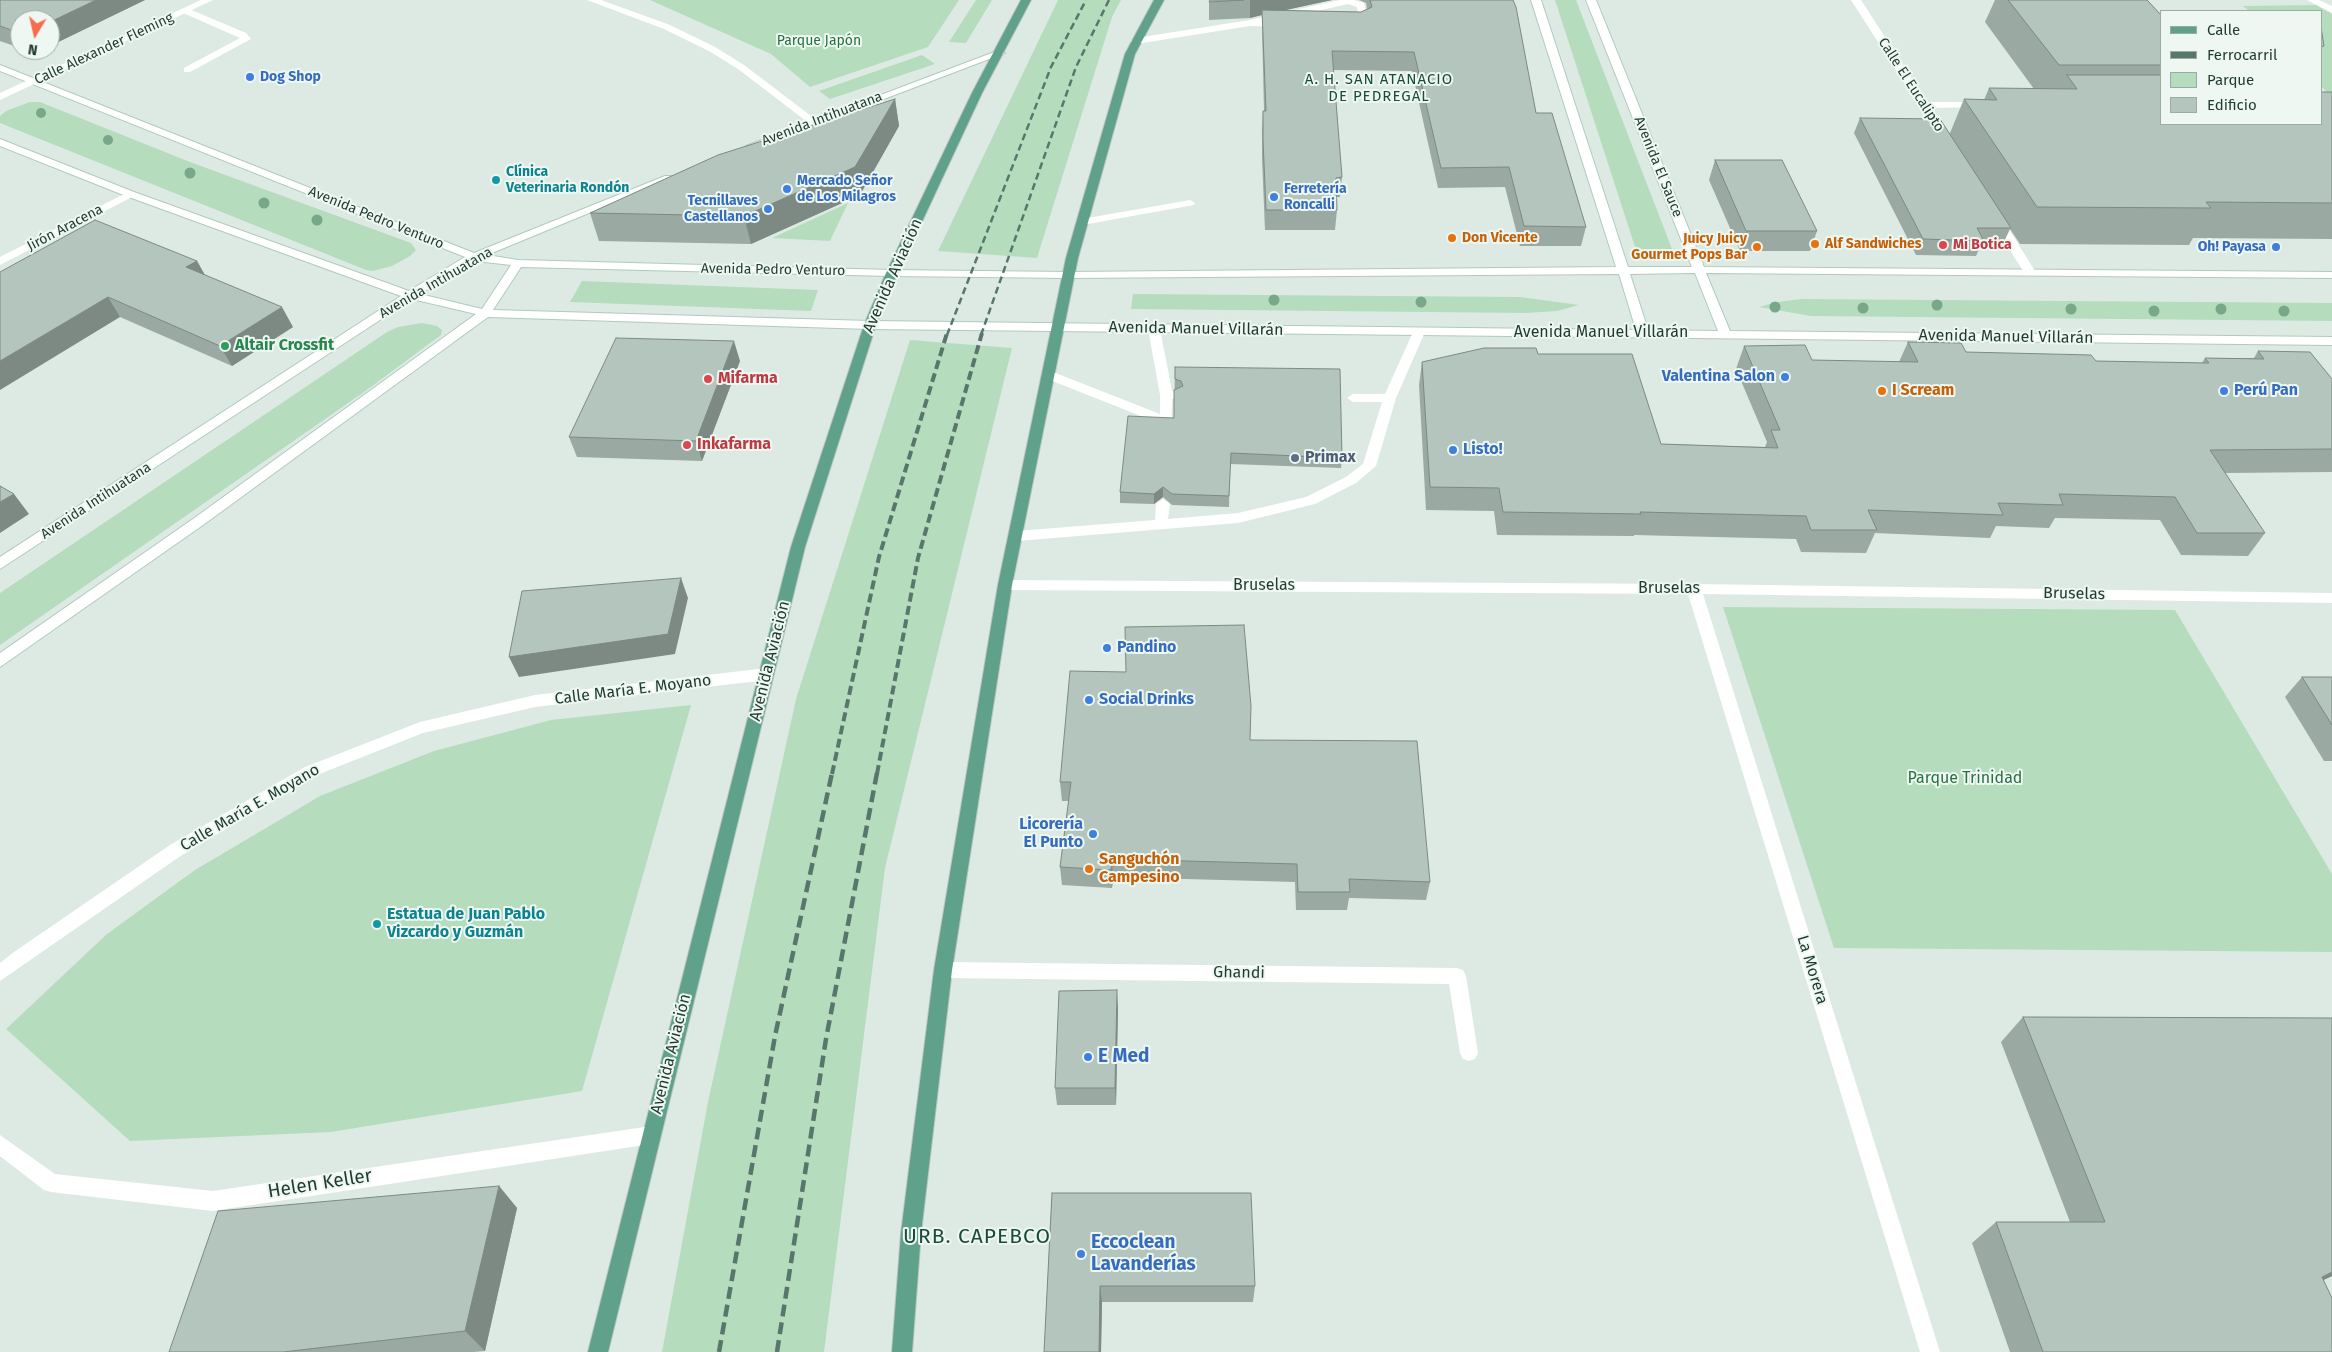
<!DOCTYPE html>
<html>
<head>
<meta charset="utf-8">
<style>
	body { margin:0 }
	#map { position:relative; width:2332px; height:1352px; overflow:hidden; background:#ddeae4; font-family:"Fira Sans",sans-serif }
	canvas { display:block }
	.legend { position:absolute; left:2160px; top:10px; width:162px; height:115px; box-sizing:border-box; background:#eef7f2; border:1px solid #9baba5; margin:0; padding:6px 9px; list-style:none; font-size:15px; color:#1f3a31 }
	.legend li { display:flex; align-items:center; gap:10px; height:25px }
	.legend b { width:25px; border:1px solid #9baba5 }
	.north { position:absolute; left:10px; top:10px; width:50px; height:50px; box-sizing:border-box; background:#eef7f2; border:1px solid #9baba5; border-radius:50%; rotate:189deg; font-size:14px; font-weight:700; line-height:20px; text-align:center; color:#1f3a31 }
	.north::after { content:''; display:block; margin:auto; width:18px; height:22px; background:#f66e4f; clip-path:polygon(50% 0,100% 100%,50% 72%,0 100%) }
</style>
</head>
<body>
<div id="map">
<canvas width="2332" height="1352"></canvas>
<ul class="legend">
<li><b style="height:6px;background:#60a18c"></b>Calle</li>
<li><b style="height:6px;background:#59766c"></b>Ferrocarril</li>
<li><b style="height:14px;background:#b5dcbd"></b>Parque</li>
<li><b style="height:14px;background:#b3c5bc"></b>Edificio</li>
</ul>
<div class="north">N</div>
</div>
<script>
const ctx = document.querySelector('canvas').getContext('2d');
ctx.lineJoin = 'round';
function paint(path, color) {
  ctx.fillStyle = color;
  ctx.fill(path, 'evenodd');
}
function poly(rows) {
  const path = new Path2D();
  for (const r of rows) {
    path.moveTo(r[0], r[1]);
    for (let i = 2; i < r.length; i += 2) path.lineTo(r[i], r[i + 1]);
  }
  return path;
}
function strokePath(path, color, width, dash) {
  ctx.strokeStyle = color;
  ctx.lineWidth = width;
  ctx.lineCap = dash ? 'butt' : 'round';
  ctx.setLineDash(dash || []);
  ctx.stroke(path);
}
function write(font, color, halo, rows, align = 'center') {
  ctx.font = font + ' "Fira Sans",sans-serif';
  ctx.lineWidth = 4;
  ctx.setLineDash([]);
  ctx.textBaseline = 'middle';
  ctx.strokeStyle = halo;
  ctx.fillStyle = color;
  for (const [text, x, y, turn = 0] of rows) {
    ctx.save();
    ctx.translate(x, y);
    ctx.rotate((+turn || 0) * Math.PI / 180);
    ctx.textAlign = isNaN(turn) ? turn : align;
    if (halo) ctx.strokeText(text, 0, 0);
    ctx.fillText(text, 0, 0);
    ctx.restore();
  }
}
paint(poly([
	[650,0,959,0,928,47,810,87,771,54],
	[976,0,992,0,966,43,949,42],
	[1058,0,1121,0,1112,17,1037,258,938,251],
	[1555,0,1576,0,1672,249,1636,250],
	[2316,5,2332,14,2332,97,2321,86,2321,11,2249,11,2243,6],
	[922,55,935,64,830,99,819,91],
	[30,102,40,102,190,162,411,243,416,250,410,256,392,266,373,271,366,270,0,123,0,116,6,111],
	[848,203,830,241,772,238],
	[582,281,818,290,811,311,570,302],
	[1133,294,1520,297,1579,305,1557,311,1525,313,1131,309],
	[1802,299,2332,303,2332,321,1811,316,1759,307,1777,302],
	[422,323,437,326,442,330,441,335,364,392,0,645,0,593,387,332,398,327],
	[910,340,1012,348,885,868,824,1352,662,1352,708,1102,796,699],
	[1723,607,2175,610,2332,874,2332,952,1834,948],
	[691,705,582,1091,331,1132,130,1141,6,1029,107,934,195,870,320,796,434,751,551,720]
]), '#b5dcbd');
const secondary = poly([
	[1531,0,1541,0,1628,267,1692,267,1586,0,1596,0,1704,267,2332,272,2332,278,1706,273,1730,331,2332,337,2332,345,870,329,488,317,203,525,0,667,0,653,193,519,476,314,412,299,0,569,0,557,401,296,126,196,0,146,0,139,134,192,409,291,465,257,0,71,0,65,474,253,665,176,673,176,674,178,487,255,518,260,892,270,1068,272,1616,267,1531,0],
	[476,261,511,265,482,309,420,294,476,261],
	[521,267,892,276,1068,278,1619,274,1636,330,870,321,493,310,521,267],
	[1695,273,1718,331,1648,330,1630,274,1695,273],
	[997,51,1005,53,755,148,747,148,746,146,997,51]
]);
const primary = poly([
	[1021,0,1031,0,982,93,898,273,876,325,805,547,608,1352,588,1352,791,547,864,325,886,273,972,93,1021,0],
	[1154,0,1164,0,1135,54,1078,258,1012,585,952,970,921,1233,912,1352,892,1352,901,1233,934,970,998,585,1066,258,1125,54,1154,0]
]);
strokePath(secondary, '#b0cabf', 2);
strokePath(primary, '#bcc4c1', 2);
paint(poly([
	[1340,0,1354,0,1364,3,1368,25,1356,28,1356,24,1360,22,1357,7,1348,4,1272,21,1284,22,1284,26,1281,27,1250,26,1136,44,1131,41,1136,38,1250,20,1340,0],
	[183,9,189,9,246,33,251,39,190,72,184,72,184,68,240,38,183,13,183,9],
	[1190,200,1195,203,1194,205,1082,225,1076,222,1082,219,1190,200],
	[1154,325,1160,329,1172,391,1179,392,1181,395,1179,398,1172,399,1171,424,1161,424,1045,378,1043,375,1045,372,1053,372,1160,414,1160,395,1148,329,1154,325],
	[1419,328,1425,332,1396,398,1376,466,1356,483,1315,504,1238,523,1017,541,1010,536,1017,531,1155,520,1156,504,1163,499,1170,504,1168,519,1238,513,1306,497,1346,477,1363,464,1382,402,1353,402,1347,398,1353,394,1385,394,1413,332,1419,328]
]), '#fff');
paint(poly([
	[201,0,213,0,0,100,0,93,201,0],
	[587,0,601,0,670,25,715,47,744,65,819,122,810,124,738,69,709,51,664,29,587,0],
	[1851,0,1861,0,1927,102,1982,102,1986,103,1986,107,1931,108,1948,135,1943,138,1939,137,1851,0],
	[2307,0,2319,0,2332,6,2332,13,2307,0],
	[130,191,135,194,134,196,0,265,0,257,130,191],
	[1996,215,2002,218,2035,271,2033,273,2029,274,2023,271,1990,218,1996,215],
	[1005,580,1694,584,2332,593,2332,603,1703,594,1940,1352,1920,1352,1688,594,1005,590,998,585,1005,580],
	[767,668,772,670,774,674,772,678,767,680,535,707,423,733,317,775,182,855,0,981,0,963,14,952,170,845,305,767,420,722,535,695,767,668],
	[943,962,1457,968,1463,970,1466,976,1478,1053,1475,1059,1469,1061,1463,1059,1460,1053,1449,984,943,978,937,975,934,970,937,965,943,962],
	[651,1126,658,1129,660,1135,658,1141,651,1144,213,1211,51,1192,44,1190,0,1156,0,1135,55,1174,213,1191,651,1126]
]), '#fff');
paint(secondary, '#fff');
paint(primary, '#60a18c');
strokePath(poly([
	[947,335,1051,67,1086,0],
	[981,335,1076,67,1109,0]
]), '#59766c', 2.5, [7, 4]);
strokePath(poly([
	[832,774,879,557,947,333],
	[877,774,918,558,982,333]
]), '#59766c', 4, [9, 4.5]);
strokePath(poly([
	[719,1352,775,1036,832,773],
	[777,1352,826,1039,877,773]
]), '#59766c', 4.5, [12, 6]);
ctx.fillStyle = '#79a78a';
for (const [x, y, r] of [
	[41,113,5],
	[108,140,5],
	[190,173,5.5],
	[264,203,5.5],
	[317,220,5.5],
	[1274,300,5.5],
	[1421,302,5.5],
	[1937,305,5.5],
	[1775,307,5.5],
	[1863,308,5.5],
	[2071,309,5.5],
	[2221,309,5.5],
	[2154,311,5.5],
	[2284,311,5.5]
]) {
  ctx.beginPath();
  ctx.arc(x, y, r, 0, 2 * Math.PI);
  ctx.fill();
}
paint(poly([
	[0,0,145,0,50,46,20,20,20,48,0,41],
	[1210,0,1332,0,1285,10,1361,12,1367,9,1366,3,1359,0,1513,0,1536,113,1586,227,1581,246,1520,246,1505,187,1438,188,1412,71,1333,70,1342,177,1340,197,1336,197,1337,210,1335,230,1265,230,1262,159,1262,130,1263,111,1264,111,1262,28,1262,15,1250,18,1209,20,1209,2],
	[1995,0,2147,0,2161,15,2161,124,2332,92,2332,239,2193,238,2189,245,2020,244,2010,229,2003,244,1982,243,1976,256,1916,255,1854,133,1860,118,1950,133,1964,99,1984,100,1989,88,2034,89,1985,22],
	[26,50,41,50,34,53],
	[895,99,899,126,860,195,751,244,599,241,590,213],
	[1715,160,1817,231,1810,251,1740,251,1709,180],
	[197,261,205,275,293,327,232,366,120,317,0,272],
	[1908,342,1966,352,2096,361,2202,363,2205,358,2254,358,2258,351,2332,379,2332,472,2225,473,2265,533,2248,556,2181,555,2160,520,2055,518,2049,528,1996,526,1990,538,1875,533,1866,553,1801,552,1796,539,1634,535,1634,536,1497,535,1494,511,1426,510,1419,385,1422,362,1538,354,1661,444,1765,447,1767,442,1736,369,1744,346,1812,360,1899,362],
	[740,361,702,461,577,457,569,437],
	[1175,367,1342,458,1341,468,1230,464,1229,507,1172,505,1163,497,1154,504,1120,503,1120,492,1174,418],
	[2302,677,2332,677,2332,761,2324,761,2285,697],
	[1250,740,1430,882,1426,900,1349,898,1347,910,1296,910,1295,882,1113,877,1112,888,1062,885,1060,867,1069,801,1062,801,1060,782],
	[1118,1008,1116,1105,1057,1105,1055,1088],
	[2023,1017,2332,1018,2332,1276,2323,1280,2332,1352,2010,1352,1972,1243,1996,1222,2070,1222,2001,1042],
	[499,1186,517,1208,485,1351,473,1352,169,1352],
	[1052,1193,1255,1286,1253,1302,1102,1302,1101,1352,1044,1352]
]), '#9aa9a2');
paint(poly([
	[96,0,145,0,50,46,50,22],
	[1250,0,1332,0,1263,15,1262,10,1262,15,1250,18],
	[33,50,41,50,34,53],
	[895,99,899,126,860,195,751,244,744,216],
	[197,261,208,281,186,267],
	[108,297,120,317,0,390,0,361],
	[282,307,293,327,232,366,220,346],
	[734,341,740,361,702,461,696,441],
	[1163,487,1163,497,1154,504,1154,494],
	[14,494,29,514,0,533,0,502],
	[681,578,688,598,675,654,519,677,509,657],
	[1112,859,1113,877,1112,888,1111,870],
	[1117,990,1118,1008,1116,1105,1115,1088],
	[499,1186,517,1208,485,1351,465,1331],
	[2332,1272,2332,1276,2288,1297,2322,1277],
	[1100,1286,1102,1302,1101,1352,1099,1352]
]), '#7d8a84');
const building = poly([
	[0,0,96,0,50,22,50,20,20,20,20,33,0,26,0,0],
	[1210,0,1244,0,1209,2,1210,0],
	[1370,0,1513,0,1516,7,1536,113,1552,113,1586,227,1524,226,1509,167,1441,168,1414,52,1332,51,1342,177,1336,178,1337,210,1266,210,1263,140,1263,111,1266,111,1262,10,1361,12,1372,7,1370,0],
	[2008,0,2147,0,2161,15,2161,65,2059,65,2008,0],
	[2321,27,2324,46,2321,47,2321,27],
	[2067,75,2161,75,2161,124,2321,124,2321,92,2332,92,2332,203,2206,202,2211,208,2037,207,1964,99,1997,100,1989,88,2077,89,2067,75],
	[895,99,855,167,744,216,590,213,718,155,895,99],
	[1860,118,1940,119,2011,228,1977,228,1984,241,1923,239,1860,118],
	[1715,160,1782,160,1817,231,1746,231,1715,160],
	[95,220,197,261,186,267,282,307,220,346,108,297,0,361,0,272,95,220],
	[616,338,734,341,696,441,569,437,616,338],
	[1908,342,1961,343,1966,352,2091,355,2096,361,2209,363,2205,358,2264,359,2258,351,2310,352,2332,379,2332,449,2210,450,2265,533,2197,533,2175,497,2059,494,2063,505,1998,503,2003,515,1868,510,1877,530,1811,530,1806,516,1640,512,1641,514,1503,512,1499,488,1430,487,1422,362,1484,348,1536,348,1538,354,1632,354,1661,444,1778,448,1771,430,1780,430,1744,346,1805,345,1812,360,1918,362,1908,342],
	[1175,367,1340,369,1342,458,1231,453,1229,496,1172,494,1163,487,1154,494,1120,492,1128,416,1174,418,1174,390,1183,386,1181,381,1175,379,1175,367],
	[0,486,14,494,0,502,0,486],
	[681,578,668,634,509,657,522,591,681,578],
	[1244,625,1251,706,1250,740,1417,741,1430,882,1349,879,1350,892,1298,892,1297,864,1112,859,1111,870,1060,867,1071,782,1060,782,1070,671,1126,672,1125,627,1244,625],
	[2302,677,2332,677,2332,725,2302,677],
	[1117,990,1115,1088,1055,1088,1059,991,1117,990],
	[2023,1017,2332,1018,2332,1272,2322,1277,2332,1298,2332,1352,2043,1352,1996,1222,2105,1222,2023,1017],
	[499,1186,465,1331,283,1352,169,1352,218,1211,499,1186],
	[1052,1193,1251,1193,1255,1286,1100,1286,1099,1352,1044,1352,1052,1193]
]);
paint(building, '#b3c5bc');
strokePath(building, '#7d8a84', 1);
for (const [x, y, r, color] of [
	[250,77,5,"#3f7fe0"],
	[496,180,5,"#0f9aa8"],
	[787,189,5,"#3f7fe0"],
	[1274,197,5,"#3f7fe0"],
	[768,209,5,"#3f7fe0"],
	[1452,238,5,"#e8710a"],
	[1815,244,5,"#e8710a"],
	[1943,245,5,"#e0444e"],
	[1757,247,5,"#e8710a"],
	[2276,247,5,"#3f7fe0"],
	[225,346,5,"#2e9e5b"],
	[1785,377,5,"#3f7fe0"],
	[708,379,5,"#e0444e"],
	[1882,391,5,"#e8710a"],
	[2224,391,5,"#3f7fe0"],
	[687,445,5,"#e0444e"],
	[1453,450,5,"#3f7fe0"],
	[1295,458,5,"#5c6f8a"],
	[1107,648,5,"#3f7fe0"],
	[1089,700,5,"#3f7fe0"],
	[1093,834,5,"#3f7fe0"],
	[1089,869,5,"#e8710a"],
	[377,924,5,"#0f9aa8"],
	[1088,1057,5,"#3f7fe0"],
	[1081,1254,5,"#3f7fe0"]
]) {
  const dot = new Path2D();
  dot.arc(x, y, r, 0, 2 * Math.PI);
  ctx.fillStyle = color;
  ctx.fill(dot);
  strokePath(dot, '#eef7f2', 2);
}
write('14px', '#287140', '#eef7f2', [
	["Parque Japón",819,41]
]);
write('14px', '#1f3a31', '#eef7f2', [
	["Calle Alexander Fleming",104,49,-25],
	["Calle El Eucalipto",1911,85,57],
	["Avenida Intihuatana",822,119,-21],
	["Avenida El Sauce",1658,167,68],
	["Avenida Pedro Venturo",376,218,22],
	["Jirón Aracena",65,228,-28],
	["Avenida Pedro Venturo",773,270,1],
	["Avenida Intihuatana",436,283,-30],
	["Avenida Intihuatana",96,501,-33]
]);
write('bold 14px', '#366cbe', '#eef7f2', [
	["Dog Shop",260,77],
	["Mercado Señor",797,181],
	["de Los Milagros",797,197],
	["Ferretería",1284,189],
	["Roncalli",1284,205],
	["Tecnillaves",758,201,"right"],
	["Castellanos",758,217,"right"],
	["Oh! Payasa",2266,247,"right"]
], 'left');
write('bold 14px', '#0d838f', '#eef7f2', [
	["Clínica",506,172],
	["Veterinaria Rondón",506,188]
], 'left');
write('bold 14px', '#c56008', '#eef7f2', [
	["Don Vicente",1462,238],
	["Juicy Juicy",1747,239,"right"],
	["Gourmet Pops Bar",1747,255,"right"],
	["Alf Sandwiches",1825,244]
], 'left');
write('bold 14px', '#be3a42', '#eef7f2', [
	["Mi Botica",1953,245]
], 'left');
ctx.letterSpacing = '1px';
write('15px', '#1a4c3d', '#eef7f2', [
	["A. H. SAN ATANACIO",1379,80],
	["DE PEDREGAL",1379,97]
]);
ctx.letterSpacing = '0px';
write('16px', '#1f3a31', '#eef7f2', [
	["Avenida Aviación",893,276,-66],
	["Avenida Manuel Villarán",1196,329,1],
	["Avenida Manuel Villarán",1601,333],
	["Avenida Manuel Villarán",2006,337,1],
	["Bruselas",1264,586],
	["Bruselas",1669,589],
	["Bruselas",2074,594,1],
	["Avenida Aviación",770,661,-76],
	["Calle María E. Moyano",633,690,-7],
	["Calle María E. Moyano",250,808,-30],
	["La Morera",1812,970,73],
	["Ghandi",1239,973,1],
	["Avenida Aviación",671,1054,-76]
]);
write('bold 16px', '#27864d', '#eef7f2', [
	["Altair Crossfit",235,346]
], 'left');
write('bold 16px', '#366cbe', '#eef7f2', [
	["Valentina Salon",1775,377,"right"],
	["Perú Pan",2234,391],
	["Listo!",1463,450],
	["Pandino",1117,648],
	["Social Drinks",1099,700],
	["Licorería",1083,825,"right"],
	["El Punto",1083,843,"right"]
], 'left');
write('bold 16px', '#be3a42', '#eef7f2', [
	["Mifarma",718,379],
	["Inkafarma",697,445]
], 'left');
write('bold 16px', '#c56008', '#eef7f2', [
	["I Scream",1892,391],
	["Sanguchón",1099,860],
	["Campesino",1099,878]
], 'left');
write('bold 16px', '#4e5e75', '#eef7f2', [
	["Primax",1305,458]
], 'left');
write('16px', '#287140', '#eef7f2', [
	["Parque Trinidad",1965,779]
]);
write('bold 16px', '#0d838f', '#eef7f2', [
	["Estatua de Juan Pablo",387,915],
	["Vizcardo y Guzmán",387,933]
], 'left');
write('bold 19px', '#366cbe', '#eef7f2', [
	["E Med",1098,1057],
	["Eccoclean",1091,1243],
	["Lavanderías",1091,1265]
], 'left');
write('19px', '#1f3a31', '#eef7f2', [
	["Helen Keller",320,1184,-9]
]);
ctx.letterSpacing = '1px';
write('21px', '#1a4c3d', '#eef7f2', [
	["URB. CAPEBCO",977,1237]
]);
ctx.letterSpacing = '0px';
</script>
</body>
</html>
